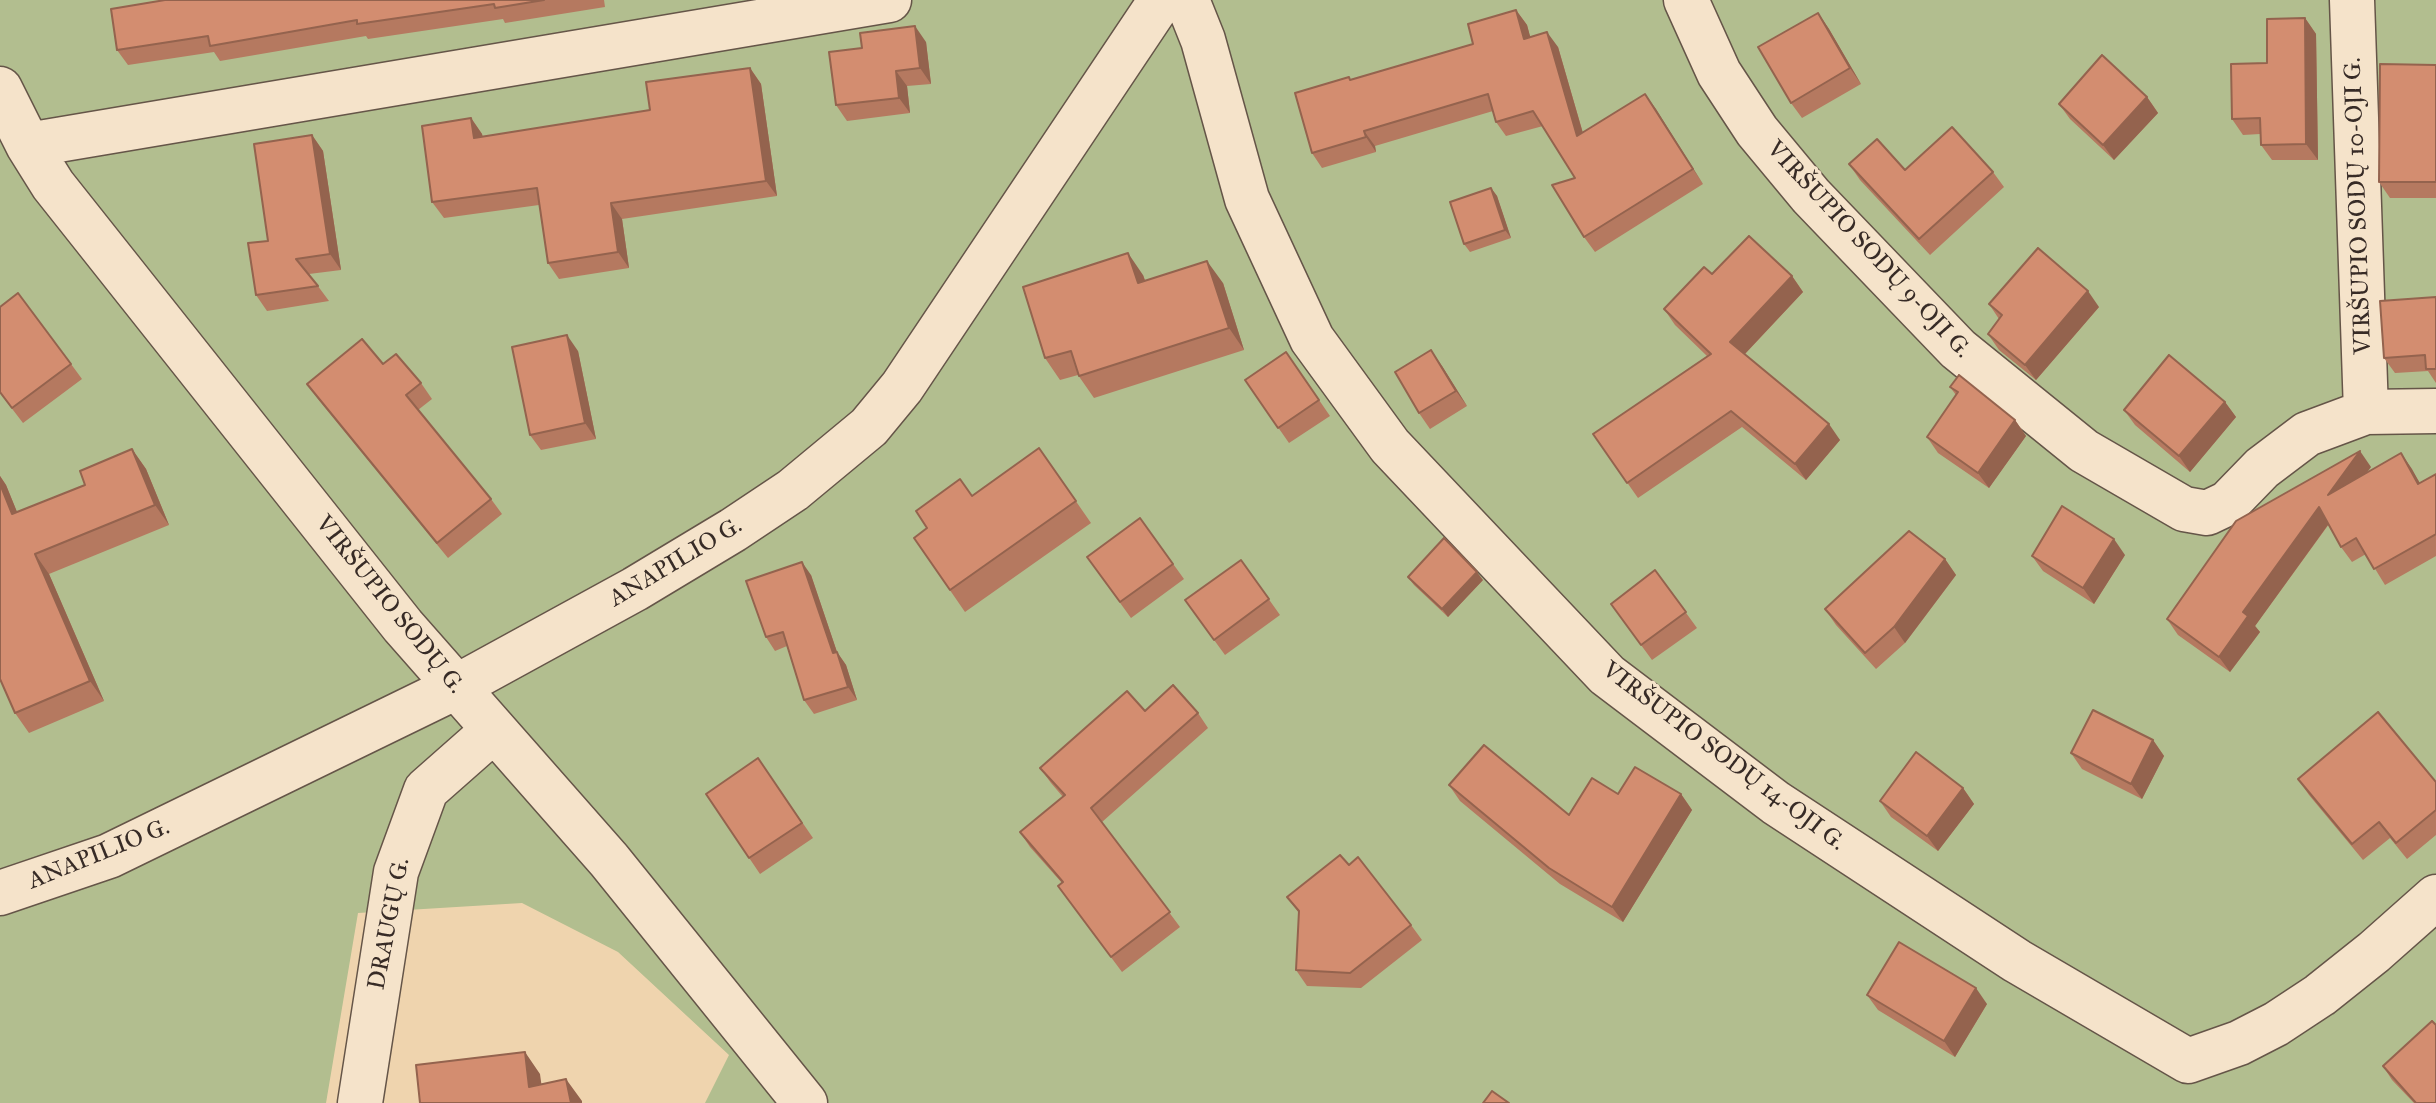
<!DOCTYPE html>
<html>
<head>
<meta charset="utf-8">
<style>
	body { margin:0 }
	canvas { display:block; background:#efd4ae }
</style>
</head>
<body>
<canvas width="2436" height="1103"></canvas>
<script>
const ctx = document.querySelector('canvas').getContext('2d');
ctx.lineJoin = 'round';
function paint(path, color) {
  ctx.fillStyle = color;
  ctx.fill(path, 'evenodd');
}
function poly(rows) {
  const path = new Path2D();
  for (const r of rows) {
    path.moveTo(r[0], r[1]);
    for (let i = 2; i < r.length; i += 2) path.lineTo(r[i], r[i + 1]);
  }
  return path;
}
function strokePath(path, color, width, dash) {
  ctx.strokeStyle = color;
  ctx.lineWidth = width;
  ctx.lineCap = dash ? 'butt' : 'round';
  ctx.setLineDash(dash || []);
  ctx.stroke(path);
}
function write(font, color, halo, rows, align = 'center') {
  ctx.font = font + ' "IM FELL Great Primer",serif';
  ctx.lineWidth = 6;
  ctx.setLineDash([]);
  ctx.textBaseline = 'middle';
  ctx.strokeStyle = halo;
  ctx.fillStyle = color;
  for (const [text, x, y, turn = 0] of rows) {
    ctx.save();
    ctx.translate(x, y);
    ctx.rotate((+turn || 0) * Math.PI / 180);
    ctx.textAlign = isNaN(turn) ? turn : align;
    if (halo) ctx.strokeText(text, 0, 0);
    ctx.fillText(text, 0, 0);
    ctx.restore();
  }
}
paint(poly([
	[0,0,2436,0,2436,1103,705,1103,729,1055,618,952,522,903,358,913,326,1103,0,1103]
]), '#b2be8f');
const street = poly([
	[1187,0,1203,40,1247,199,1312,339,1390,446,1607,675,1776,803,2017,961,2188,1061,2239,1043,2276,1024,2320,995,2374,952,2436,897],
	[1686,0,1719,73,1757,131,1811,196,1958,349,2084,451,2184,509,2207,513,2228,503,2262,468,2307,434,2366,412,2436,411],
	[2352,0,2366,412],
	[0,89,28,145,53,185,403,626,609,860,805,1103],
	[28,145,889,0],
	[0,893,109,856,456,687,635,589,733,530,793,490,869,427,902,387,1161,0],
	[360,1103,396,872,426,790,494,730]
]);
strokePath(street, '#655548', 47);
strokePath(street, '#f5e3ca', 44);
paint(poly([
	[165,0,604,0,605,7,505,23,503,19,368,39,366,36,220,61,214,52,128,65,117,50],
	[1516,10,1527,25,1530,37,1558,47,1583,133,1645,94,1703,184,1595,252,1584,237,1575,178,1543,126,1506,136,1496,122,1493,111,1375,146,1376,152,1322,168,1312,153,1351,80,1473,44],
	[1818,13,1829,29,1861,84,1802,118,1791,103],
	[2305,18,2316,34,2318,160,2272,160,2261,145,2260,134,2243,135,2232,119,2267,63],
	[926,42,931,84,907,86,910,113,847,121,836,105],
	[2436,65,2436,198,2390,198,2379,182],
	[750,68,761,84,777,196,622,219,629,268,559,279,548,263,539,205,444,218,432,202,471,118,482,134,483,137,650,110],
	[2147,97,2158,113,2114,160,2070,119,2059,104],
	[312,135,323,151,341,270,309,274,329,301,267,311,256,295,268,241],
	[1849,164,1905,170,1993,172,2004,187,1930,255,1860,180],
	[1491,188,1497,196,1511,238,1470,252,1464,244],
	[1712,274,1792,276,1803,292,1745,354,1840,440,1806,480,1742,427,1638,498,1593,434,1707,356,1675,325,1664,309],
	[1143,275,1145,280,1223,283,1244,350,1094,398,1078,375,1060,380,1045,358],
	[2436,297,2436,383,2428,371,2395,373,2384,358],
	[1989,304,2099,307,2036,380,1999,350,1988,334,1999,319],
	[578,351,596,439,541,450,530,435],
	[1286,352,1330,416,1289,443,1245,380],
	[71,364,82,379,23,423,0,393],
	[383,364,421,383,432,399,418,410,491,499,502,514,448,558,318,399,307,384],
	[1442,366,1467,406,1430,429,1419,413],
	[1950,387,2015,420,2026,436,1989,488,1938,453,1927,437,1956,395],
	[2225,402,2236,417,2190,472,2135,425,2124,410],
	[1039,448,1091,523,965,612,914,538],
	[132,449,146,469,169,525,49,574,104,701,29,733,15,713,0,680,0,476,6,485,17,512,85,485],
	[2401,453,2420,483,2436,474,2436,556,2385,585,2366,554,2352,562,2341,547,2329,524,2255,626,2260,632,2230,672,2178,635,2167,619,2371,467,2366,473],
	[1140,518,1184,579,1131,618,1087,557],
	[2125,555,2094,604,2043,571,2032,556],
	[1945,559,1956,575,1905,643,1876,669,1836,625,1825,609],
	[1241,560,1280,615,1225,655,1185,600],
	[1655,570,1697,628,1652,660,1611,604],
	[811,575,837,652,846,665,857,700,814,714,804,700,787,646,775,651,766,637],
	[1408,577,1483,580,1448,617,1414,585],
	[1145,711,1198,713,1208,728,1102,822,1180,927,1122,972,1058,886,1062,883,1030,847,1020,832,1063,797,1051,783,1040,768],
	[2153,740,2164,756,2142,799,2082,769,2071,753],
	[758,758,813,838,760,874,706,794],
	[2298,779,2436,782,2436,835,2407,859,2390,838,2363,860,2309,795],
	[1449,785,1569,815,1618,794,1681,794,1692,810,1623,922,1560,884,1460,801],
	[1963,788,1974,804,1938,851,1891,817,1880,801],
	[1349,865,1411,925,1422,940,1361,988,1307,986,1296,970,1299,913,1287,897],
	[1867,995,1987,1004,1955,1057,1878,1010],
	[2383,1066,2436,1103,2414,1103,2392,1080]
]), '#b57960');
paint(poly([
	[1516,10,1527,25,1535,54,1524,39],
	[1818,13,1829,29,1861,84,1850,68],
	[2305,18,2316,34,2318,160,2306,144],
	[915,26,926,42,931,84,920,68],
	[1547,32,1558,47,1588,151,1577,136],
	[750,68,761,84,777,196,766,181],
	[896,71,907,86,910,113,899,98],
	[1645,94,1656,109,1703,184,1693,169],
	[2147,97,2158,113,2114,160,2103,145],
	[471,118,482,134,485,154,474,138],
	[1364,131,1375,146,1376,152,1366,137],
	[312,135,323,151,341,270,330,254],
	[1491,188,1497,196,1511,238,1505,230],
	[611,203,622,219,629,268,618,252],
	[1128,253,1143,275,1153,305,1138,283],
	[1207,261,1223,283,1244,350,1229,328],
	[1792,276,1803,292,1741,358,1730,342],
	[2088,291,2099,307,2036,380,2025,365],
	[567,335,578,351,596,439,585,423],
	[1431,350,1442,366,1467,406,1456,391],
	[2225,402,2236,417,2190,472,2179,456],
	[2015,420,2026,436,1989,488,1978,473],
	[1829,424,1840,440,1806,480,1795,464],
	[132,449,146,469,169,525,155,505],
	[2360,451,2371,467,2339,511,2328,495],
	[2401,453,2412,469,2429,500,2418,484],
	[0,476,6,485,26,534,12,514,0,484],
	[2319,507,2330,522,2255,626,2260,632,2230,672,2219,657,2243,612],
	[2114,539,2125,555,2094,604,2083,588],
	[35,554,49,574,104,701,90,681],
	[1945,559,1956,575,1905,643,1894,627],
	[802,562,811,575,837,652,846,665,857,700,848,687,833,653],
	[1477,572,1483,580,1448,617,1442,609],
	[2153,740,2164,756,2142,799,2131,784],
	[1963,788,1974,804,1938,851,1927,836],
	[1681,794,1692,810,1623,922,1612,907],
	[1976,988,1987,1004,1955,1057,1944,1041],
	[525,1052,540,1074,544,1103,529,1087],
	[566,1079,582,1101,582,1103,571,1103]
]), '#94634e');
const building = poly([
	[165,0,544,0,495,8,494,4,357,24,357,20,210,46,208,36,117,50,111,9,165,0],
	[1516,10,1524,39,1547,32,1577,136,1645,94,1693,169,1584,237,1552,185,1575,178,1533,111,1496,122,1488,94,1364,131,1366,137,1312,153,1295,93,1349,77,1350,80,1473,44,1468,24,1516,10],
	[1818,13,1850,68,1791,103,1758,47,1818,13],
	[2305,18,2306,144,2261,145,2260,118,2232,119,2231,64,2267,63,2267,19,2305,18],
	[915,26,920,68,896,71,899,98,836,105,829,52,862,48,860,33,915,26],
	[2102,55,2147,97,2103,145,2059,104,2102,55],
	[2380,64,2436,65,2436,182,2379,182,2380,64],
	[750,68,766,181,611,203,618,252,548,263,537,188,432,202,422,126,471,118,474,138,650,110,646,82,750,68],
	[1952,127,1993,172,1919,239,1849,164,1877,139,1905,170,1952,127],
	[312,135,330,254,296,259,318,286,256,295,248,243,268,241,254,144,312,135],
	[1491,188,1505,230,1464,244,1450,202,1491,188],
	[1749,236,1792,276,1730,342,1829,424,1795,464,1731,411,1627,483,1593,434,1711,354,1664,309,1704,267,1712,274,1749,236],
	[2038,248,2088,291,2025,365,1988,334,2002,315,1989,304,2038,248],
	[1128,253,1138,283,1207,261,1229,328,1079,376,1071,351,1045,358,1023,287,1128,253],
	[18,293,71,364,12,408,0,392,0,307,18,293],
	[2436,297,2436,369,2426,369,2425,355,2384,358,2380,301,2436,297],
	[567,335,585,423,530,435,512,347,567,335],
	[362,339,383,364,396,354,421,383,406,395,491,499,437,543,307,384,362,339],
	[1431,350,1456,391,1419,413,1395,372,1431,350],
	[1286,352,1319,400,1278,428,1245,380,1286,352],
	[2169,355,2225,402,2179,456,2124,410,2169,355],
	[1959,375,2015,420,1978,473,1927,437,1958,392,1950,387,1959,375],
	[1039,448,1076,501,950,590,914,538,927,528,916,511,960,479,972,496,1039,448],
	[132,449,155,505,35,554,90,681,15,713,0,679,0,484,12,514,85,485,80,471,132,449],
	[2360,451,2328,495,2401,453,2418,484,2436,474,2436,534,2374,569,2356,538,2341,547,2319,507,2243,612,2248,616,2219,657,2167,619,2236,521,2360,451],
	[2062,506,2114,539,2083,588,2032,556,2062,506],
	[1140,518,1173,564,1120,602,1087,557,1140,518],
	[1909,531,1945,559,1894,627,1865,653,1825,609,1909,531],
	[1444,538,1477,572,1442,609,1408,577,1444,538],
	[1241,560,1269,599,1214,640,1185,600,1241,560],
	[802,562,833,653,837,652,848,687,804,700,783,632,766,637,746,581,802,562],
	[1655,570,1686,612,1641,645,1611,604,1655,570],
	[1173,685,1198,713,1091,808,1170,912,1111,957,1058,886,1063,882,1020,832,1065,795,1040,768,1127,691,1145,711,1173,685],
	[2093,710,2153,740,2131,784,2071,753,2093,710],
	[2378,712,2436,782,2436,810,2396,843,2379,822,2352,844,2298,779,2378,712],
	[1484,745,1569,815,1592,778,1618,794,1635,767,1681,794,1612,907,1549,868,1449,785,1484,745],
	[1916,752,1963,788,1927,836,1880,801,1916,752],
	[758,758,802,823,749,858,706,794,758,758],
	[1340,855,1349,865,1358,857,1411,925,1350,973,1296,970,1299,911,1287,897,1340,855],
	[1899,942,1976,988,1944,1041,1867,995,1899,942],
	[2432,1021,2436,1025,2436,1103,2416,1103,2383,1066,2432,1021],
	[525,1052,529,1087,566,1079,571,1103,420,1103,416,1065,525,1052],
	[1492,1091,1509,1103,1483,1103,1492,1091]
]);
paint(building, '#d38d70');
strokePath(building, '#94634e', 2);
write('24px', '#372b26', '#f5e3ca', [
	["VIRŠUPIO SODŲ 10-OJI G.",2359,206,-92],
	["VIRŠUPIO SODŲ 9-OJI G.",1868,250,47],
	["ANAPILIO G.",676,563,-31],
	["VIRŠUPIO SODŲ G.",389,605,51],
	["VIRŠUPIO SODŲ 14-OJI G.",1723,757,37],
	["ANAPILIO G.",99,855,-22],
	["DRAUGŲ G.",390,924,-79]
]);
</script>
</body>
</html>
